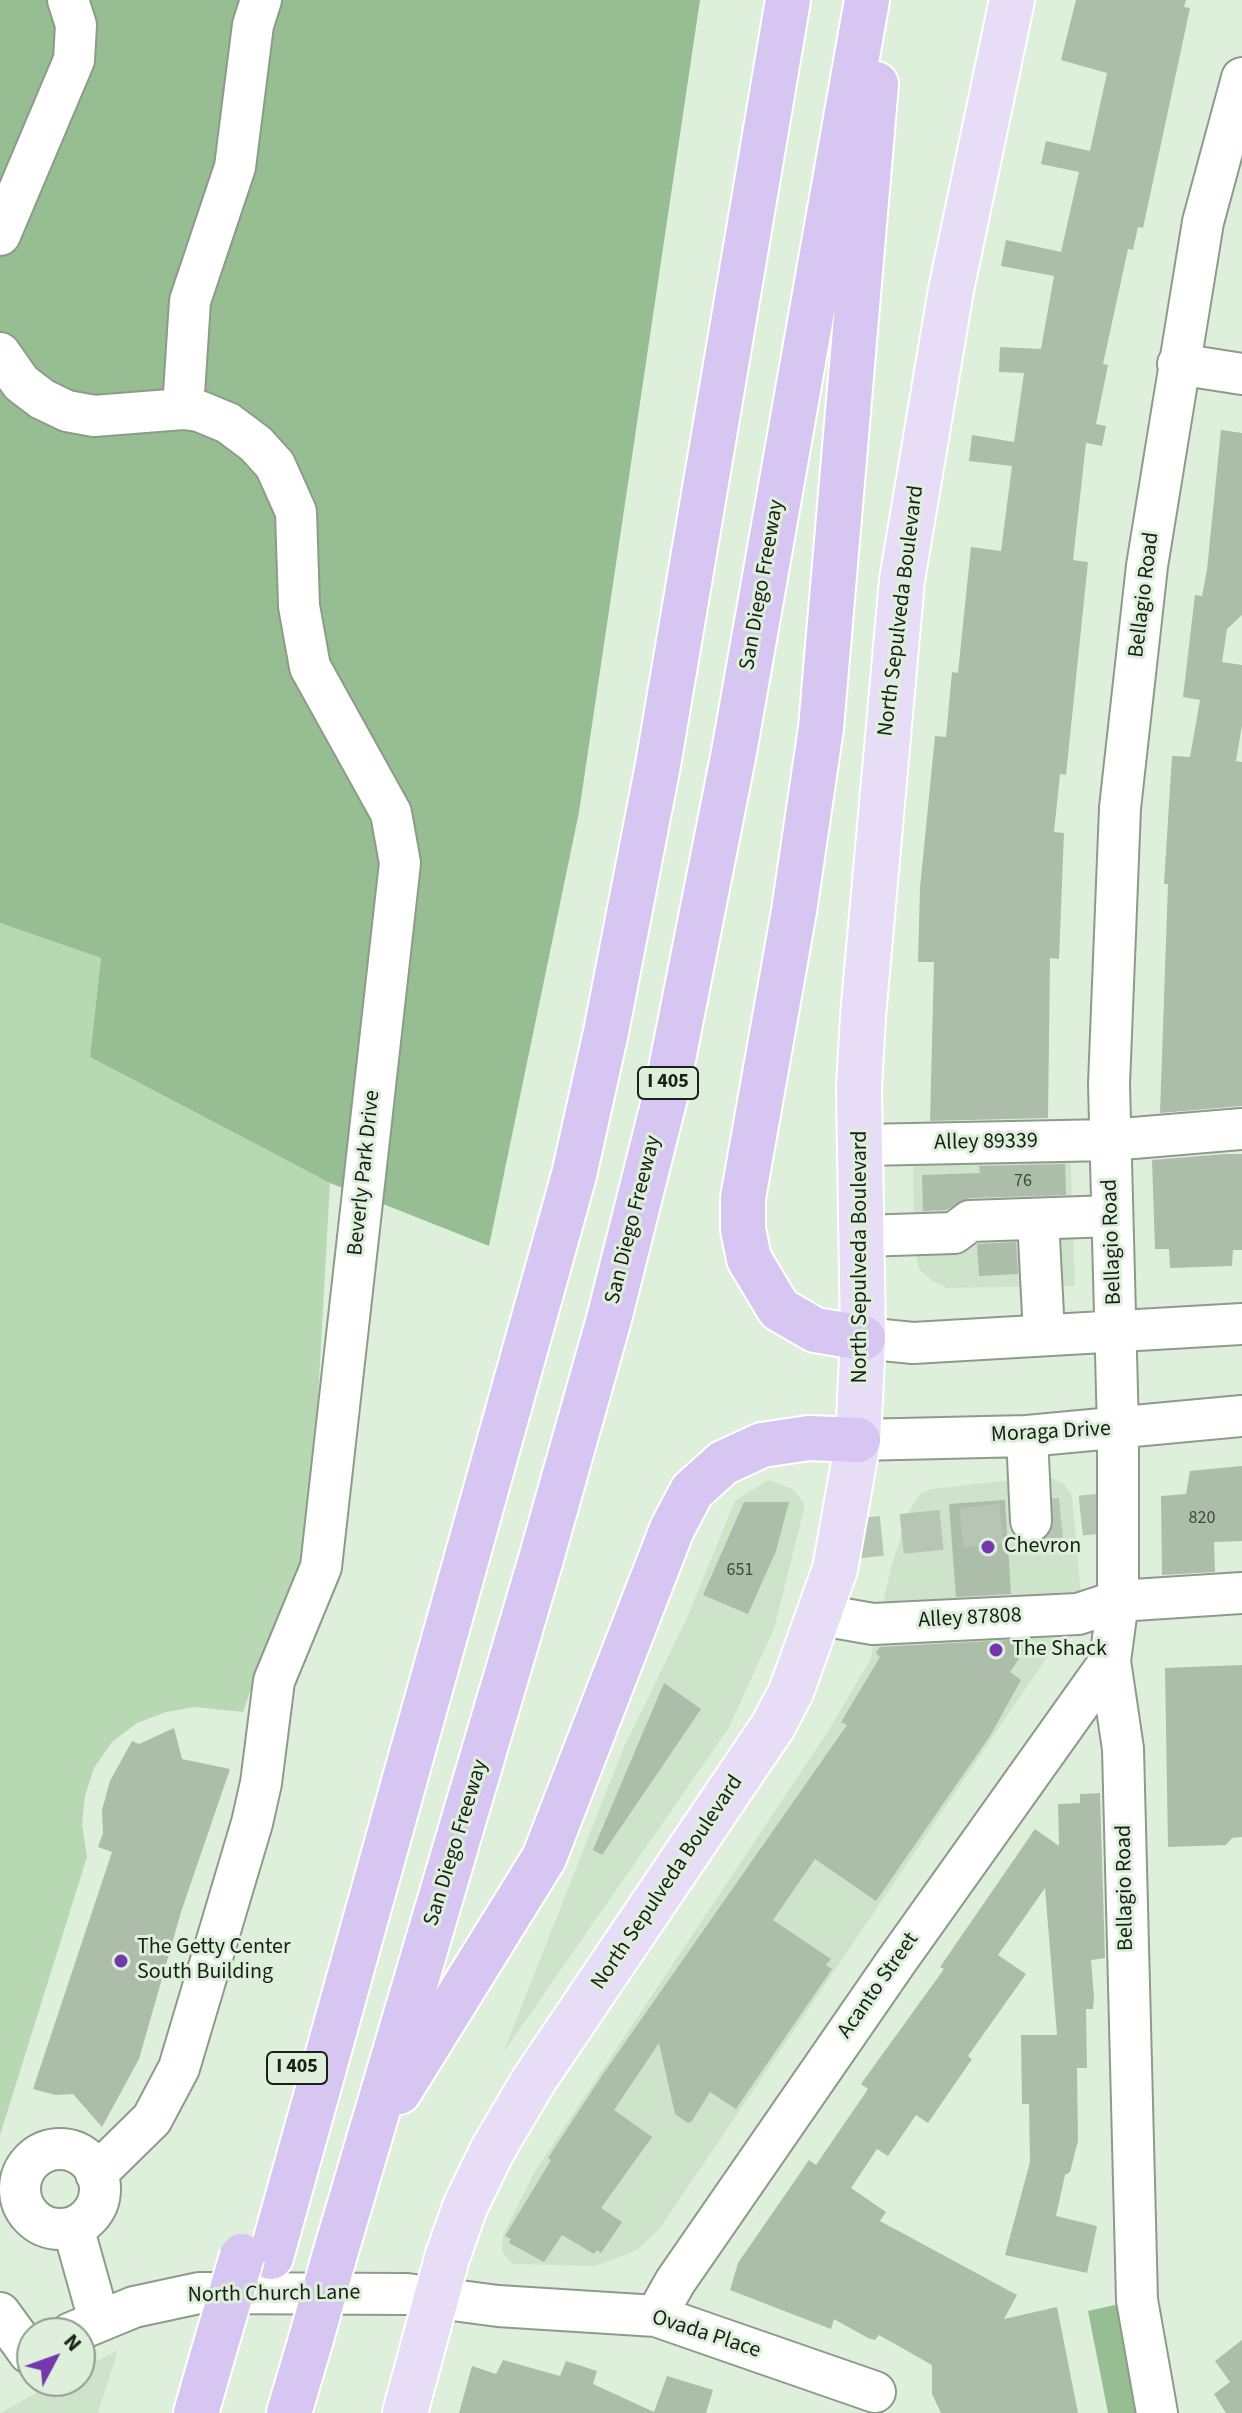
<!DOCTYPE html>
<html>
<head>
<meta charset="utf-8">
<style>
	body { margin:0 }
	#map { position:relative; width:1242px; height:2413px; overflow:hidden; background:#def0db; font-family:"Source Sans 3",sans-serif }
	canvas { display:block }
	.north { position:absolute; left:16px; top:2317px; width:80px; height:80px; box-sizing:border-box; background:#def0db; border:2px solid #8f9d8d; border-radius:50%; rotate:49deg; font-size:22px; font-weight:700; line-height:32px; text-align:center; color:#192018 }
	.north::after { content:''; display:block; margin:auto; width:28px; height:36px; background:#7338ae; clip-path:polygon(50% 0,100% 100%,50% 72%,0 100%) }
</style>
</head>
<body>
<div id="map">
<canvas width="1242" height="2413"></canvas>
<div class="north">N</div>
</div>
<script>
const ctx = document.querySelector('canvas').getContext('2d');
ctx.lineJoin = 'round';
function paint(path, color) {
  ctx.fillStyle = color;
  ctx.fill(path, 'evenodd');
}
function poly(rows) {
  const path = new Path2D();
  for (const r of rows) {
    if (r.length === 3) {
      path.moveTo(r[0] + r[2], r[1]);
      path.arc(r[0], r[1], r[2], 0, 2 * Math.PI);
      continue;
    }
    path.moveTo(r[0], r[1]);
    for (let i = 2; i < r.length; i += 2) path.lineTo(r[i], r[i + 1]);
  }
  return path;
}
function strokePath(path, color, width, dash) {
  ctx.strokeStyle = color;
  ctx.lineWidth = width;
  ctx.lineCap = dash ? 'butt' : 'round';
  ctx.setLineDash(dash || []);
  ctx.stroke(path);
}
function write(font, color, halo, rows, align = 'center') {
  ctx.font = font + ' "Source Sans 3",sans-serif';
  ctx.lineWidth = 6;
  ctx.setLineDash([]);
  ctx.textBaseline = 'middle';
  ctx.strokeStyle = halo;
  ctx.fillStyle = color;
  for (const [text, x, y, turn = 0] of rows) {
    ctx.save();
    ctx.translate(x, y);
    ctx.rotate((+turn || 0) * Math.PI / 180);
    ctx.textAlign = isNaN(turn) ? turn : align;
    if (halo) ctx.strokeText(text, 0, 0);
    ctx.fillText(text, 0, 0);
    ctx.restore();
  }
}
paint(poly([
	[913,1136,1070,1138,1075,1286,947,1288,932,1281,919,1269,914,1247],
	[1048,1476,1064,1484,1072,1496,1081,1595,1064,1632,660,2228,637,2250,595,2266,512,2264,502,2251,503,2235,535,2171,830,1728,870,1660,891,1568,908,1513,919,1495,931,1489],
	[768,1480,793,1489,805,1505,774,1629,728,1729,503,2053,624,1747,686,1620,735,1501],
	[118,2350,98,2413,0,2413,58,2381,80,2381,80,2370]
]), '#cde4ca');
paint(poly([
	[0,923,101,958,90,1057,330,1183,310,1542,283,1615,265,1649,243,1712,195,1707,166,1712,137,1723,112,1742,94,1768,85,1796,82,1824,87,1857,0,2135]
]), '#b7d8b3');
paint(poly([
	[0,0,700,0,579,812,489,1246,330,1183,90,1057,101,958,0,923],
	[1137,2300,1157,2413,1108,2413,1088,2311]
]), '#97bd92');
paint(poly([
	[1076,0,1186,0,1184,7,1190,8,1143,228,1138,227,1133,250,1128,249,1103,364,1108,365,1096,424,1106,426,1102,446,1086,443,1073,560,1088,562,1066,775,1060,774,1054,832,1064,833,1059,959,1050,958,1048,1118,930,1121,934,962,918,962,920,888,935,736,946,737,952,672,958,673,971,547,1001,551,1012,466,969,461,972,435,1014,442,1024,373,999,372,1000,347,1041,349,1054,276,1001,266,1006,240,1061,252,1079,172,1041,164,1046,141,1090,151,1107,73,1061,60],
	[1221,430,1242,433,1242,615,1227,629,1222,662,1242,665,1242,725,1236,761,1242,762,1242,1106,1160,1113,1168,884,1164,884,1172,756,1190,757,1200,700,1183,697,1195,595,1202,596,1207,570],
	[1225,1154,1242,1154,1242,1250,1233,1250,1232,1266,1170,1268,1169,1249,1155,1249,1152,1160],
	[1065,1164,1066,1195,969,1198,946,1210,923,1211,922,1175,980,1173,979,1166],
	[1016,1242,1018,1274,979,1276,977,1244],
	[1242,1466,1242,1541,1214,1542,1215,1572,1162,1575,1161,1496,1186,1494,1190,1471],
	[1005,1500,1011,1594,956,1597,949,1504],
	[744,1502,789,1502,776,1551,748,1614,703,1595],
	[1028,1639,1031,1641,1010,1672,1021,1680,990,1736,876,1901,815,1859,773,1920,831,1959,826,1965,832,1969,736,2109,710,2092,692,2121,688,2123,675,2114,659,2043,614,2110,652,2137,601,2208,622,2222,601,2253,597,2250,594,2254,562,2235,544,2262,509,2243,511,2239,505,2236,551,2160,548,2158,603,2074,847,1725,841,1722,880,1657,876,1653,880,1647],
	[1242,1665,1242,1837,1232,1838,1226,1845,1168,1847,1165,1668],
	[664,1683,701,1709,602,1855,593,1850],
	[174,1728,182,1759,230,1769,181,1912,139,2059,102,2127,73,2094,56,2095,33,2089,112,1852,98,1847,103,1833,102,1810,110,1781,132,1741,139,1744],
	[1100,1793,1105,1958,1091,1960,1094,1998,1093,2009,1086,2009,1087,2068,1077,2068,1078,2141,1070,2172,1065,2175,1056,2216,1097,2226,1087,2273,1005,2255,1030,2162,1029,2104,1022,2104,1021,2035,1057,2035,1045,1888,998,1955,1026,1974,968,2056,972,2059,928,2123,916,2115,888,2156,877,2149,851,2188,886,2212,880,2221,1017,2295,1004,2319,1057,2307,1078,2413,941,2413,932,2394,932,2365,879,2335,875,2340,868,2338,834,2319,831,2329,730,2290,738,2263,809,2160,816,2165,868,2089,861,2084,944,1969,940,1967,1035,1829,1059,1846,1058,1804,1080,1803,1080,1794],
	[1242,2340,1242,2413,1226,2413,1214,2394,1230,2382,1215,2361],
	[503,2360,560,2376,566,2361,597,2371,593,2384,654,2412,667,2376,713,2390,706,2413,459,2413,472,2366,496,2374]
]), '#acbda9');
strokePath(poly([
	[842,1540,1117,1512]
]), '#b7c6b4', 40, [40, 20]);
const minor = poly([
	[0,235,74,60,76,25,68,0],
	[0,353,21,383,42,399,67,411,94,416,183,409,199,411,228,423,256,444,275,465,296,512,299,606,310,667,391,813,400,863,321,1567,274,1681,261,1783,252,1823,179,2068,152,2119,96,2174],
	[1178,364,1242,374],
	[183,409,190,301,235,167,253,25,261,0],
	[862,1145,1110,1140,1242,1129],
	[1038,1219,1044,1334],
	[862,1236,954,1233,970,1221,1111,1216],
	[863,1338,913,1343,1242,1324],
	[1027,1436,1031,1521],
	[858,1440,1027,1436,1242,1416],
	[821,1615,873,1624,1078,1614,1118,1601,1242,1593],
	[60,2189,40],
	[73,2227,99,2320],
	[0,2313,29,2353],
	[656,2316,675,2282,898,1959,1110,1661],
	[71,2333,134,2307,199,2293,407,2294,498,2306,656,2316,875,2392],
	[1157,2413,1137,2300,1123,1749,1110,1661,1118,1601,1118,1430,1109,1084,1120,808,1147,566,1203,222,1242,78]
]);
const major = poly([
	[405,2413,447,2258,465,2207,492,2151,534,2080,773,1726,791,1692,835,1569,858,1440,863,1338,859,1088,863,1016,902,580,951,290,1012,0]
]);
const highway = poly([
	[863,1338,815,1330,779,1309,749,1259,743,1229,743,1198,794,911,821,728,876,84],
	[399,2092,544,1858,672,1529,692,1491,723,1463,762,1445,809,1438,858,1440],
	[271,2257,574,1175,606,1032,658,765,788,0],
	[333,2261,541,1559,609,1319,667,1089,734,752,867,0],
	[196,2413,218,2337],
	[289,2413,311,2339]
]);
strokePath(minor, '#8c9c89', 44);
strokePath(major, '#fff', 48);
strokePath(highway, '#fff', 48);
strokePath(minor, '#fff', 40);
strokePath(major, '#e7ddf7', 44);
strokePath(highway, '#d7c6f1', 44);
const highwayBridge = poly([
	[218,2337,242,2256],
	[311,2339,333,2261]
]);
strokePath(highwayBridge, '#fff', 48, []);
strokePath(highwayBridge, '#d7c6f1', 44);
for (const [x, y, r, color] of [
	[988,1547,8,"#7338ae"],
	[996,1650,8,"#7338ae"],
	[121,1961,8,"#7338ae"]
]) {
  const dot = new Path2D();
  dot.arc(x, y, r, 0, 2 * Math.PI);
  ctx.fillStyle = color;
  ctx.fill(dot);
  strokePath(dot, '#def0db', 3);
}
write('18px', '#3e473c', null, [
	["76",1023,1182],
	["820",1202,1519],
	["651",740,1571]
]);
for (const [x, y, w] of [
	[668,1083,60],
	[297,2068,60]
]) {
  const box = new Path2D();
  box.roundRect(x - w / 2, y - 16, w, 32, 6);
  ctx.fillStyle = '#def0db';
  ctx.fill(box);
  strokePath(box, '#192018', 2);
}
write('bold 20px', '#192018', null, [
	["I 405",668,1083],
	["I 405",297,2068]
]);
write('22px', '#192018', '#def0db', [
	["San Diego Freeway",763,585,-80],
	["Bellagio Road",1145,595,-83],
	["North Sepulveda Boulevard",902,611,-83],
	["Alley 89339",986,1143,-1],
	["Beverly Park Drive",365,1173,-84],
	["San Diego Freeway",634,1220,-76],
	["Bellagio Road",1113,1242,-92],
	["North Sepulveda Boulevard",861,1257,-90],
	["Moraga Drive",1051,1433,-3],
	["Alley 87808",970,1619,-3],
	["San Diego Freeway",457,1843,-73],
	["North Sepulveda Boulevard",668,1883,-56],
	["Bellagio Road",1126,1888,-91],
	["Acanto Street",879,1986,-55],
	["North Church Lane",274,2295,-1],
	["Ovada Place",706,2335,18]
]);
write('22px', '#192018', '#def0db', [
	["Chevron",1004,1547],
	["The Shack",1012,1650],
	["The Getty Center",137,1948],
	["South Building",137,1973]
], 'left');
</script>
</body>
</html>
